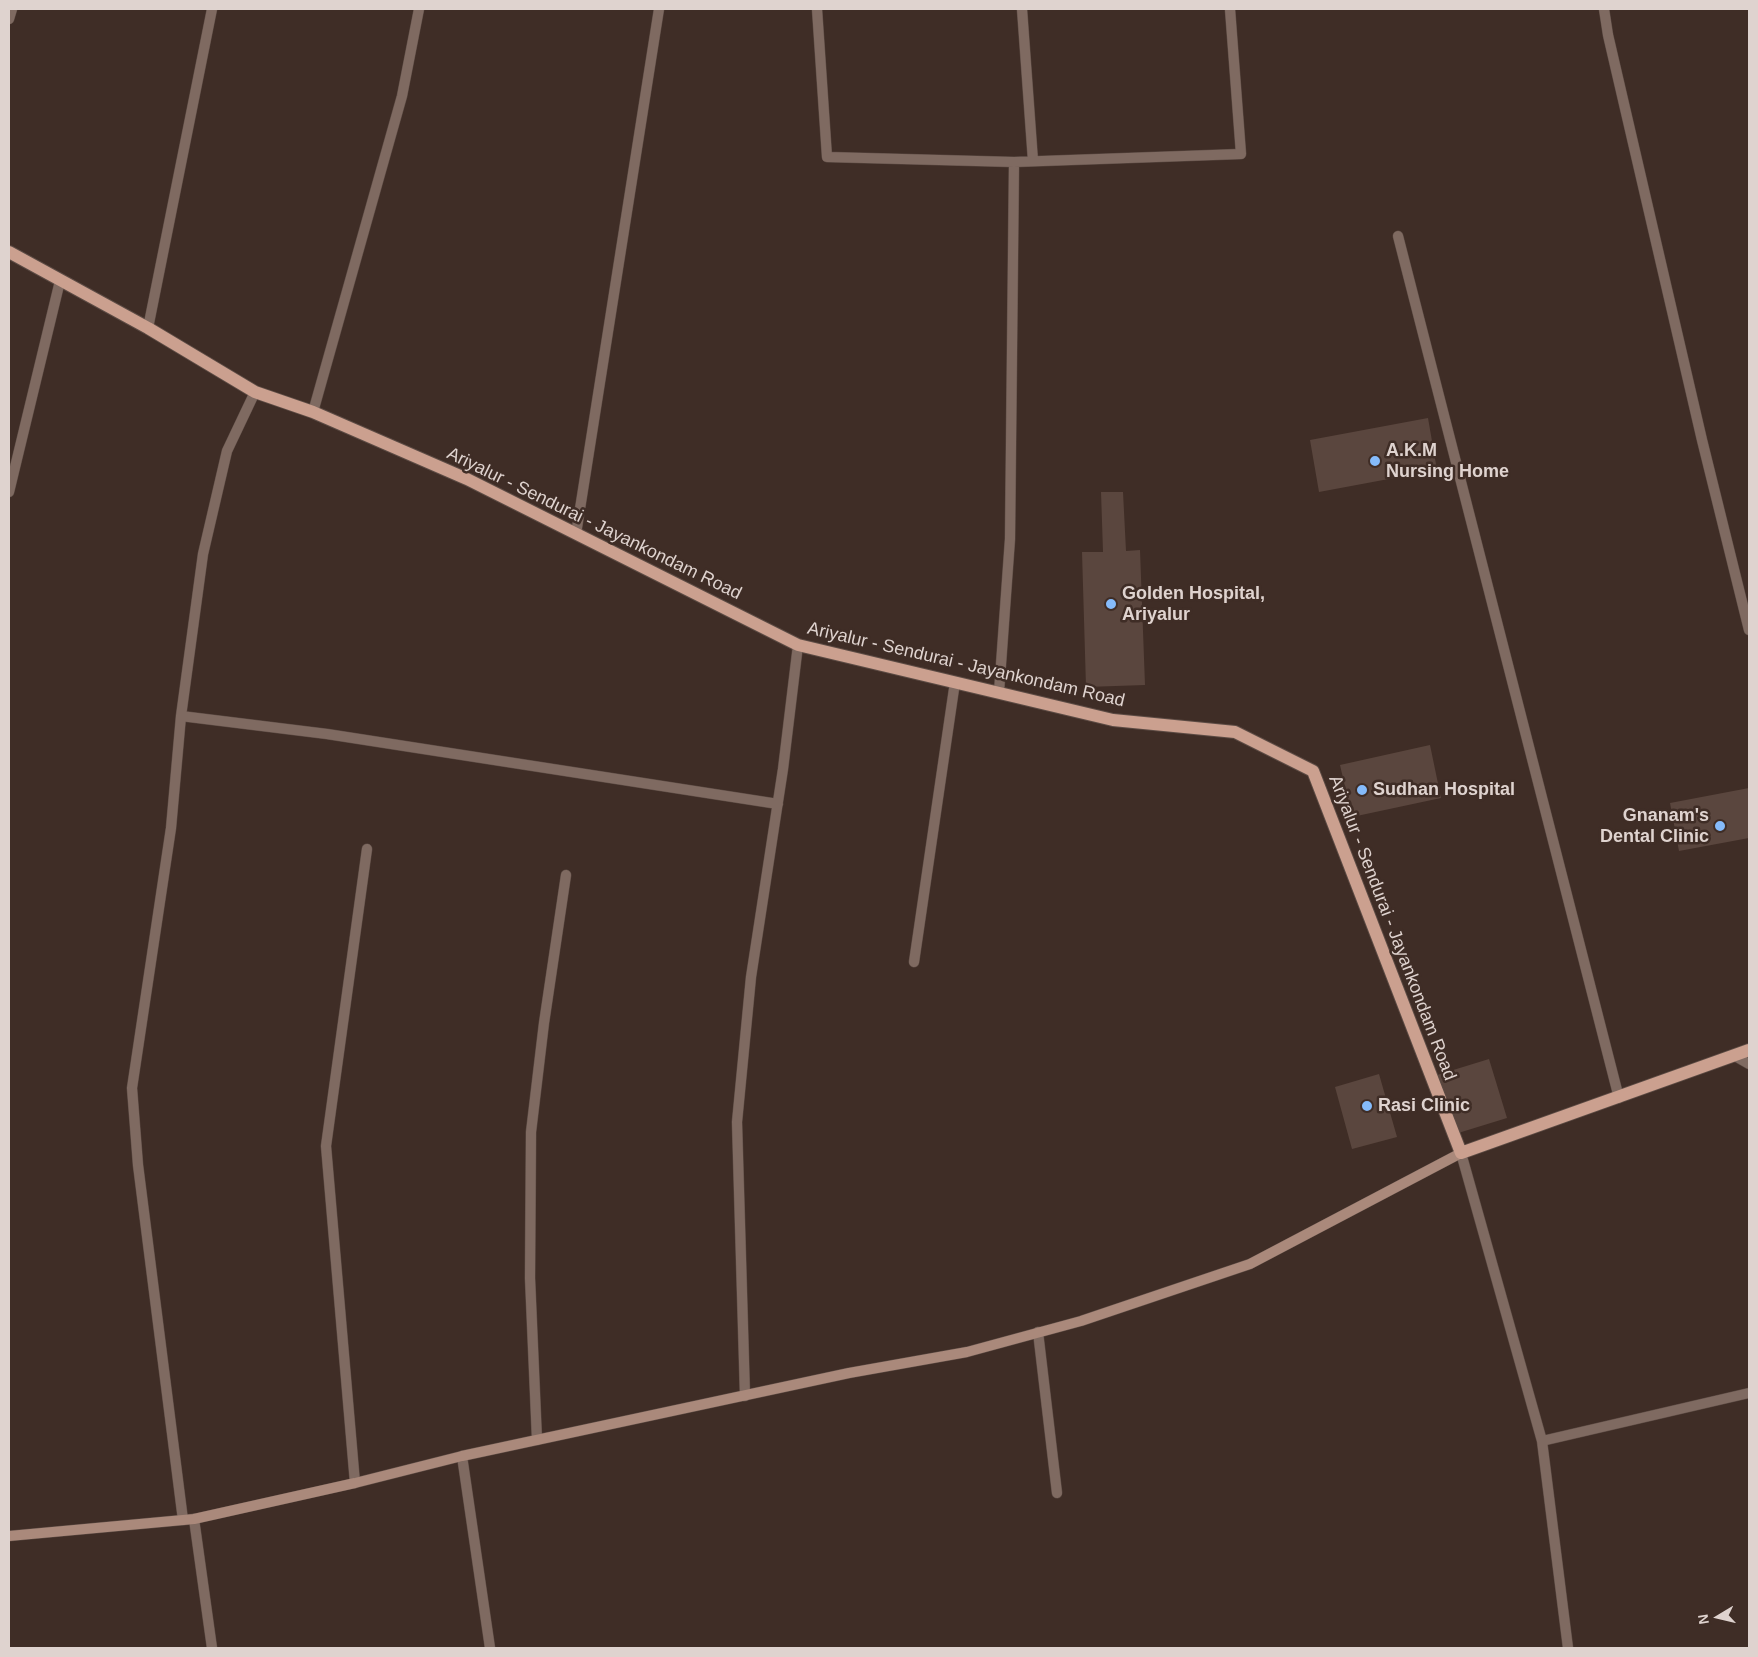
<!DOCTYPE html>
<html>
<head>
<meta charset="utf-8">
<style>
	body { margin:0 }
	#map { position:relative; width:1758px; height:1657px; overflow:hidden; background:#3f2d26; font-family:Arial,sans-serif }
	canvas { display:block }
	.frame { position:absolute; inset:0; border:10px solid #dfd3cf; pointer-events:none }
	.north { position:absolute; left:1693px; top:1592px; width:50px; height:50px; -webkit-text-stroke:4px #3f2d26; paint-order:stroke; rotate:261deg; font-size:14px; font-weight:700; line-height:20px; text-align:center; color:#dfd3cf }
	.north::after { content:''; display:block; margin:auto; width:18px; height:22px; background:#dfd3cf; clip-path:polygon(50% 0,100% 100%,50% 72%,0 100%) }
</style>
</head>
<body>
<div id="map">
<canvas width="1758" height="1657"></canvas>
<div class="frame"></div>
<div class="north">N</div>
</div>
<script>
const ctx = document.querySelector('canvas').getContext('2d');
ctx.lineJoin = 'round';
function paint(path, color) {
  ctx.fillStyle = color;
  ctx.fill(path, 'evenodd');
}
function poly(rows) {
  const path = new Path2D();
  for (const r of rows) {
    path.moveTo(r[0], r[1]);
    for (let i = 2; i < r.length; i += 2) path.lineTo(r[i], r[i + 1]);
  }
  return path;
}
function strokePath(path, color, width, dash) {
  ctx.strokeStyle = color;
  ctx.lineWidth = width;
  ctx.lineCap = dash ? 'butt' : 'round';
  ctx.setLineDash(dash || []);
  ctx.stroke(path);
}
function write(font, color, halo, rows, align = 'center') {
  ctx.font = font + ' Arial,sans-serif';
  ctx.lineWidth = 5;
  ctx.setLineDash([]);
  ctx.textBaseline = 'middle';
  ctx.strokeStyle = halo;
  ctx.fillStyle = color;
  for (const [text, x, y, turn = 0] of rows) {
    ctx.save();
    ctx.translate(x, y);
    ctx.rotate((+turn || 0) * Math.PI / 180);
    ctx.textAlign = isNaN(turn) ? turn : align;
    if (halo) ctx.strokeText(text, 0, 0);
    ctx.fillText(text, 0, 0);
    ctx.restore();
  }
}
paint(poly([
	[1428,418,1437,470,1319,492,1310,440],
	[1101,492,1123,492,1126,551,1140,550,1145,685,1086,687,1082,552,1103,552],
	[1430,745,1441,798,1352,817,1340,765],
	[1749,788,1749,838,1679,851,1670,803],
	[1489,1059,1507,1118,1455,1134,1437,1075],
	[1379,1074,1397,1137,1352,1149,1335,1087]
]), '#5a463e');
const street = poly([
	[817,9,827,157,1014,162],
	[1022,9,1033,161],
	[1604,9,1608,35,1702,440,1749,630],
	[9,19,12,9],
	[1398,236,1619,1098],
	[148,328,212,9],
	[313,412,402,96,419,9],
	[9,492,60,281],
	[576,534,659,9],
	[999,692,1010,539,1014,162,1241,154,1230,9],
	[181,716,327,734,778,804],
	[914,962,955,682],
	[1735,1056,1749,1064],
	[1461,1153,1542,1441,1568,1648],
	[1038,1332,1057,1493],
	[745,1396,737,1122,751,977,783,769,798,645],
	[537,1440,530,1278,531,1132,544,1023,566,875],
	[1542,1441,1749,1393],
	[462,1456,490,1648],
	[355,1483,326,1146,367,849],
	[194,1519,212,1648],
	[183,1520,138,1165,132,1088,171,828,181,716,203,554,227,451,255,392]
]);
const secondary = poly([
	[9,1536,194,1519,355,1483,462,1456,849,1373,967,1352,1081,1321,1250,1264,1461,1153]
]);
const primary = poly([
	[9,252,148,328,255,392,313,412,467,479,798,645,1113,720,1235,732,1313,771,1461,1153,1749,1050]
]);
strokePath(street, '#5c4b44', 11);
strokePath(secondary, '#5c4b44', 11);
strokePath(primary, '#5c4b44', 14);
strokePath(street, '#7f6a61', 10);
strokePath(secondary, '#aa897b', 10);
strokePath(primary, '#cba08f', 12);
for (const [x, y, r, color] of [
	[1375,461,6,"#85bbfb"],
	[1111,604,6,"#85bbfb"],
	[1362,790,6,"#85bbfb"],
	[1720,826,6,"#85bbfb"],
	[1367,1106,6,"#85bbfb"]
]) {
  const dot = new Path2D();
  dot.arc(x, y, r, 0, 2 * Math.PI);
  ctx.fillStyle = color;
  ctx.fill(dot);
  strokePath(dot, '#3f2d26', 2);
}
write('bold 18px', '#dfd3cf', '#3f2d26', [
	["A.K.M",1386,451],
	["Nursing Home",1386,472],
	["Golden Hospital,",1122,594],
	["Ariyalur",1122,615],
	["Sudhan Hospital",1373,790],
	["Gnanam's",1709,816,"right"],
	["Dental Clinic",1709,837,"right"],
	["Rasi Clinic",1378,1106]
], 'left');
write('18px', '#dfd3cf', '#3f2d26', [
	["Ariyalur - Sendurai - Jayankondam Road",594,524,26],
	["Ariyalur - Sendurai - Jayankondam Road",966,665,13],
	["Ariyalur - Sendurai - Jayankondam Road",1392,928,69]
]);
</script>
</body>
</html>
